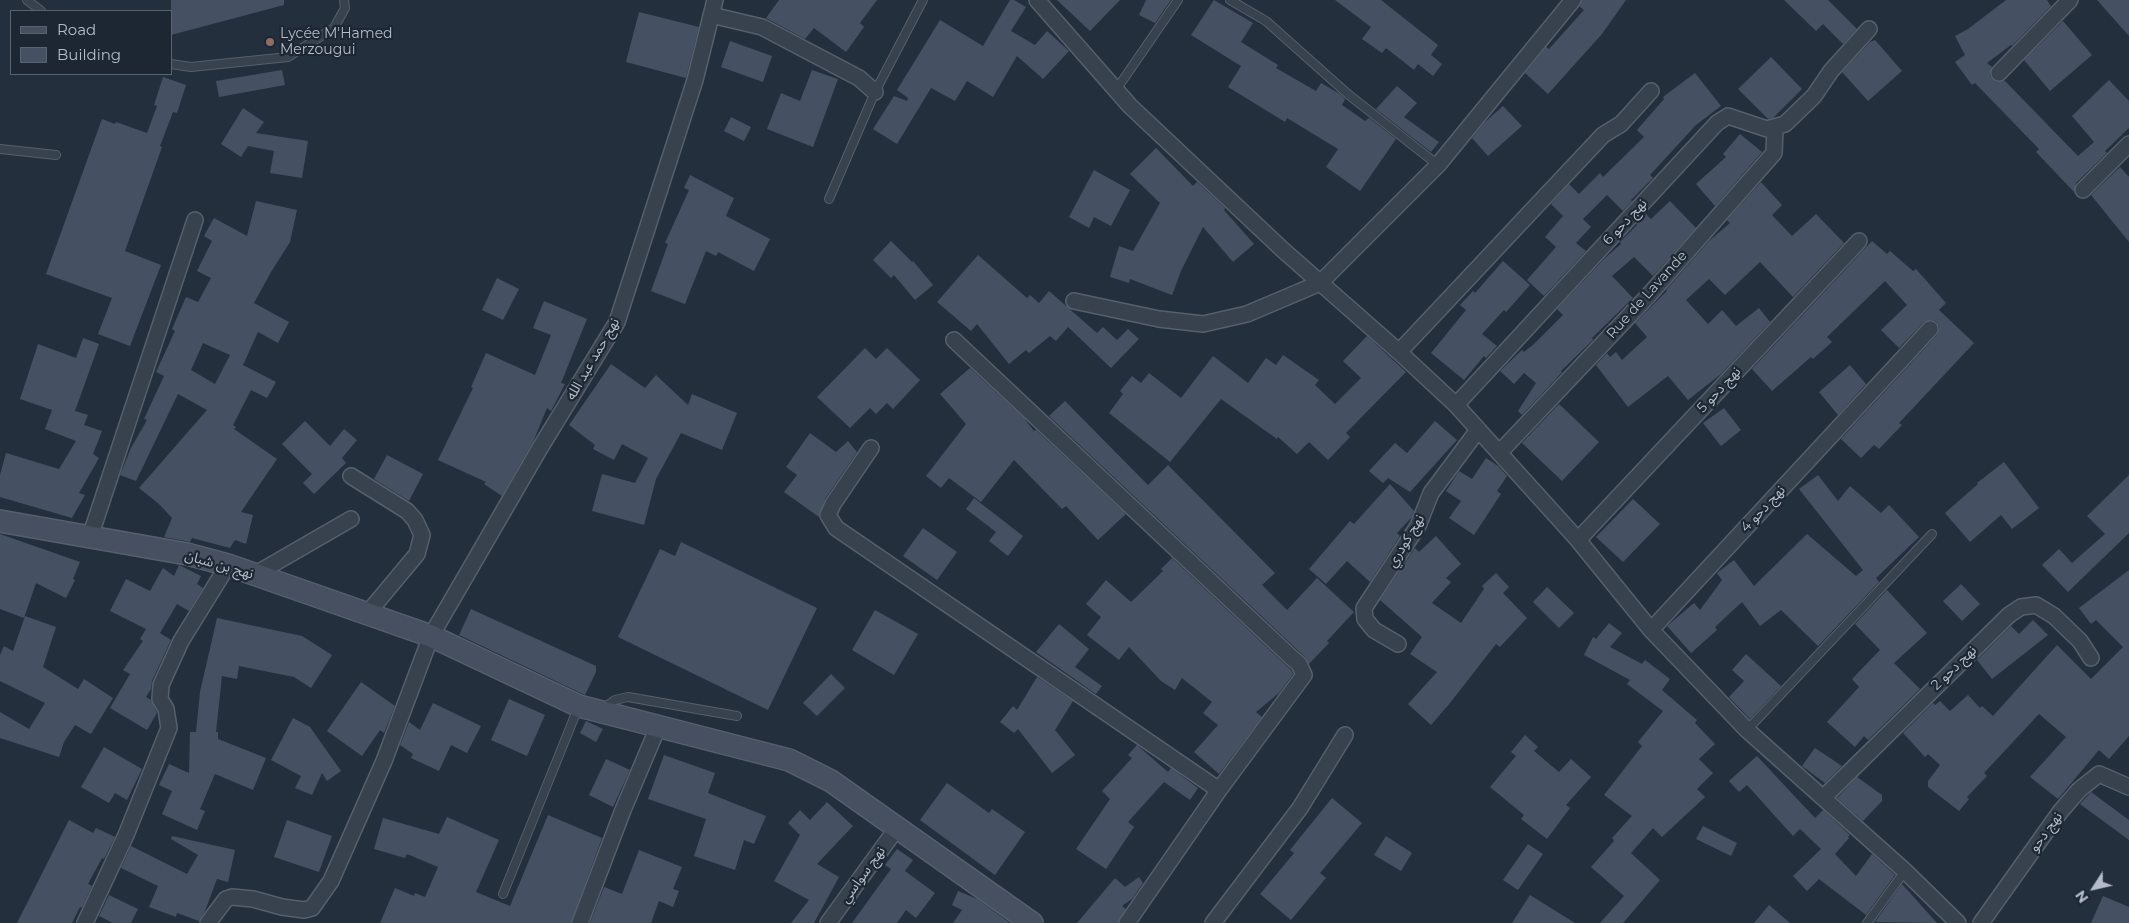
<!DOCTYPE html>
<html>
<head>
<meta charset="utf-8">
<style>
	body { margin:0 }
	#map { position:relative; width:2129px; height:923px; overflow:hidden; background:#242f3e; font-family:Montserrat,sans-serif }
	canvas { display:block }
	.legend { position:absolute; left:10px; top:10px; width:162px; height:65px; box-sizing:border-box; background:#1d2633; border:1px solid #59626f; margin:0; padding:6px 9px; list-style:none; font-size:15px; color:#b4bcc9 }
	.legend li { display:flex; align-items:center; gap:10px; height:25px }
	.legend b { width:25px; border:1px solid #59626f }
	.north { position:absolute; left:2069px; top:863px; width:50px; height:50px; -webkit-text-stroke:4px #1d2633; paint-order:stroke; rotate:235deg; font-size:14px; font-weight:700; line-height:20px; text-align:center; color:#b4bcc9 }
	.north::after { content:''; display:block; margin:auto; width:18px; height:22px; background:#b4bcc9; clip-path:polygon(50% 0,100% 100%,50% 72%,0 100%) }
</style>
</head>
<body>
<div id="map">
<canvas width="2129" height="923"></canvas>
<ul class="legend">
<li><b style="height:6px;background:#465061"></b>Road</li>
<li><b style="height:14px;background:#455162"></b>Building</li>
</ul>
<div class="north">N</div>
</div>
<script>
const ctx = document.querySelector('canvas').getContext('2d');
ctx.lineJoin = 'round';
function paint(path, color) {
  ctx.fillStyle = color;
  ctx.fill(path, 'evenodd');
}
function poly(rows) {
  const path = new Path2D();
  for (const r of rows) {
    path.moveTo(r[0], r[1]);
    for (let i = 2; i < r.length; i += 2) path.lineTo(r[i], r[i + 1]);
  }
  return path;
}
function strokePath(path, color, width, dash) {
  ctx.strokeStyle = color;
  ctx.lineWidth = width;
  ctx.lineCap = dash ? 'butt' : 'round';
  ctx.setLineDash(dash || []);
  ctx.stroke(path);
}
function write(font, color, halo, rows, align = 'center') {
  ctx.font = font + ' Montserrat,"Noto Sans Arabic",sans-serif';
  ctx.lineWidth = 4.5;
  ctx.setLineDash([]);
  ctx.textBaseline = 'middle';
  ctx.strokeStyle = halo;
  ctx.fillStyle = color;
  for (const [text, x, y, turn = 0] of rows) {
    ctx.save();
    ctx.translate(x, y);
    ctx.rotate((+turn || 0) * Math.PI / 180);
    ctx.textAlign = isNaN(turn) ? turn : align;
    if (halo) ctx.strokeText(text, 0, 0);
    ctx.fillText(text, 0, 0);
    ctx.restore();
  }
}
paint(poly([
	[171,0,284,0,284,5,171,35],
	[779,0,877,0,860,23,864,27,846,52,814,28,805,39,766,18],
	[1010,0,1014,0,1026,7,1011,31,1035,45,1047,31,1069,51,1043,79,1017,56,993,97,967,81,955,101,931,88,897,144,873,129,894,96,907,101,908,98,897,90,940,20,983,46],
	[1057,0,1120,0,1090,31],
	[1146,0,1171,0,1155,23,1139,15],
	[1214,0,1253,23,1241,42,1278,65,1276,68,1316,91,1321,83,1340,94,1345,99,1342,105,1365,121,1369,118,1396,139,1360,191,1326,167,1338,149,1287,118,1285,122,1228,87,1241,66,1191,35],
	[1335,0,1381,0,1438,45,1431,55,1442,64,1433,76,1418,64,1414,70,1386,48,1382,53,1362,39,1371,27],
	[1582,0,1626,0,1602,34,1548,94,1525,73,1546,47,1549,49,1584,10,1580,7],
	[1784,0,1828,0,1857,29,1843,44,1823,24,1816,31],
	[2006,0,2047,0,2051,6,2012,46,2011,45,1987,63,1992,67,1990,76,1996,82,2004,80,2078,156,2094,142,2072,116,2109,80,2129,101,2129,128,2105,151,2107,153,2076,183,2074,192,2036,152,2039,149,1975,83,1972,85,1955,62,1965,55,1955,36,1968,29],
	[2097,0,2129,0,2129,36],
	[639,12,699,27,686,78,626,62],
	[2063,21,2092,55,2050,91,2024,60],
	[1875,40,1902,71,1868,101,1842,72,1870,42],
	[730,41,772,56,763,82,721,67],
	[1771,57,1802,89,1773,118,1768,119,1738,89],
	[282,70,285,85,219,97,216,81],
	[812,70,838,79,813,147,767,129,781,93,800,101],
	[1695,73,1721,106,1696,125,1650,175,1653,178,1631,200,1632,201,1623,211,1607,195,1583,219,1591,227,1576,243,1586,251,1544,296,1527,280,1556,247,1545,237,1563,216,1551,204,1569,184,1579,194,1600,173,1603,177,1644,137,1637,130,1664,99,1663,97],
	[163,77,186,85,177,113,173,112,160,146,162,147,125,251,161,265,130,346,98,334,112,298,46,274,102,119,115,124,116,122,147,133,157,106,154,105],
	[1397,86,1417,103,1404,117,1439,142,1431,152,1376,109],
	[1503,106,1522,126,1488,156,1472,138,1485,122],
	[243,108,264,122,256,133,308,141,302,178,270,173,274,151,248,146,241,157,221,144],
	[731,117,751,127,744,141,724,131],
	[1740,134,1762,152,1715,206,1696,184,1726,157,1723,154],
	[1156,148,1193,186,1197,182,1225,208,1224,210,1254,244,1233,262,1203,227,1181,271,1172,295,1130,279,1129,283,1110,277,1119,246,1133,251,1160,203,1130,174],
	[2120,167,2129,177,2129,242,2091,195],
	[1094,170,1130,190,1111,226,1094,217,1089,228,1069,217],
	[690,175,734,198,726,216,770,239,754,271,718,252,716,256,706,251,685,304,651,291,668,244,665,243,689,190,684,188],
	[1761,182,1782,205,1772,215,1792,236,1816,214,1844,243,1793,297,1760,262,1725,295,1709,279,1686,300,1708,324,1722,310,1736,326,1759,308,1770,322,1721,374,1688,400,1668,376,1628,407,1596,365,1607,353,1610,357,1616,352,1622,360,1647,337,1635,323,1667,291,1666,290,1709,241,1730,223,1727,220],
	[256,201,297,210,290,242,271,272,254,303,289,322,278,343,258,332,243,365,276,382,267,398,251,390,233,425,236,427,234,429,277,459,241,512,253,515,246,544,235,540,230,548,192,538,190,542,164,537,172,518,159,504,139,488,207,410,178,394,136,481,120,475,131,448,147,420,144,419,164,376,156,372,175,331,172,329,186,297,198,302,211,278,197,271,212,241,204,236,214,218,247,236],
	[203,343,230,355,215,384,191,370],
	[1670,201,1696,228,1653,276,1634,257,1612,276,1633,298,1592,338,1593,340,1561,371,1562,372,1554,381,1522,415,1518,411,1536,383,1524,373,1514,384,1500,371,1522,350,1524,352,1534,344,1563,315,1557,309,1605,258,1621,244,1620,242,1637,225,1636,224,1646,214,1651,219],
	[891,241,912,262,913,261,933,285,915,300,894,275,891,278,873,260],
	[1872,241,1887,254,1890,251,1913,271,1916,269,1946,303,1939,310,1974,343,1899,423,1902,425,1879,449,1874,445,1861,458,1841,439,1937,335,1939,327,1936,322,1932,320,1924,322,1899,348,1881,330,1907,305,1885,281,1827,337,1832,342,1813,359,1811,357,1772,391,1752,369],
	[978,255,1027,298,1030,295,1039,303,1049,291,1097,333,1103,327,1117,340,1128,329,1139,339,1111,368,1068,327,1056,341,1050,336,1029,353,1026,350,1009,364,977,324,971,331,937,302],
	[1503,261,1530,285,1506,312,1504,310,1482,334,1497,346,1486,358,1484,356,1464,380,1431,353,1466,310,1460,305,1473,291,1475,293],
	[497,278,519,289,503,320,482,310],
	[544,301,587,319,561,383,565,384,551,411,547,408,533,442,502,496,484,484,486,482,438,460,473,388,471,387,486,353,535,375,551,335,533,328],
	[1367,336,1406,372,1346,433,1350,437,1328,460,1309,442,1297,454,1278,437,1277,439,1221,399,1170,462,1109,413,1123,394,1120,391,1132,376,1141,383,1149,373,1181,398,1213,356,1248,383,1266,358,1276,365,1283,355,1319,380,1315,385,1335,404,1361,378,1343,361],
	[83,338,99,344,75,411,88,415,84,425,102,431,93,454,99,458,79,493,85,495,72,518,0,497,0,475,6,453,59,469,76,441,45,429,52,410,20,399,38,344,76,358],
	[865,348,876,359,887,348,920,380,893,409,887,403,876,414,870,408,850,428,817,397],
	[611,364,645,388,656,375,688,405,692,394,737,413,722,450,681,433,656,479,644,525,592,511,602,474,635,483,648,458,622,444,614,460,593,449,595,445,569,425],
	[1850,365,1866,384,1838,415,1819,392],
	[970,368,1024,418,1034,431,1036,430,1126,514,1098,540,1066,506,1062,509,1014,460,981,502,949,478,941,488,926,476,966,424,940,394],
	[1065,401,1148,485,1168,465,1275,573,1262,585,1287,610,1317,578,1354,612,1327,641,1329,643,1309,664,1305,657,1051,418,1049,416],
	[1559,404,1599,442,1562,481,1522,443],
	[1724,408,1741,430,1721,446,1703,423],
	[305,421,330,446,344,429,357,440,342,458,346,463,314,494,303,483,312,474,282,444],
	[1435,421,1457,440,1410,492,1388,478,1383,483,1369,471,1395,443,1407,453],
	[810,433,836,452,848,441,857,452,825,499,819,517,784,492,797,475,786,467],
	[387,455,423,474,409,501,374,479],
	[1486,458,1498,466,1507,476,1497,491,1501,494,1474,535,1449,518,1461,501,1446,491,1459,471,1472,479],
	[2004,462,2039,508,2012,529,2001,515,1970,542,1945,513,1978,484,1977,483],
	[1818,475,1838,501,1850,486,1881,513,1889,505,1919,537,1876,578,1879,582,1818,646,1781,610,1760,626,1742,602,1715,627,1717,630,1691,653,1667,626,1694,603,1700,610,1722,580,1717,573,1734,560,1754,586,1807,534,1856,576,1863,570,1799,489],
	[2129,475,2129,533,2068,592,2042,565,2059,549,2072,563,2105,534,2087,516],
	[1390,484,1414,511,1412,517,1397,533,1400,536,1370,582,1347,561,1326,584,1309,569,1350,521,1354,524],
	[974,498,1023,536,1008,556,989,541,996,532,966,509],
	[1633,499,1660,524,1623,562,1596,537],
	[923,528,957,552,937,580,903,556],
	[0,534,80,562,73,579,75,580,66,598,36,583,24,618,0,609],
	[1436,536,1461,564,1446,578,1451,582,1432,603,1461,623,1484,589,1482,586,1496,573,1509,587,1503,593,1527,618,1500,647,1496,644,1450,703,1431,725,1408,704,1437,672,1410,654,1422,637,1380,600,1415,548,1419,552],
	[681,542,817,608,768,710,618,637,660,549,675,556],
	[1172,558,1291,670,1293,674,1279,693,1256,712,1262,717,1219,774,1194,752,1218,725,1203,713,1212,702,1182,678,1175,690,1161,681,1129,647,1119,660,1087,635,1101,617,1086,604,1106,580,1131,602,1163,571,1161,569],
	[179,565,201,576,197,584,203,588,189,611,177,604,160,633,171,640,152,681,151,689,146,697,151,700,157,713,147,730,110,708,130,674,123,670,143,641,140,639,146,629,110,611,126,579,150,591,163,568,174,576],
	[2129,570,2129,736,2109,759,2099,750,2058,799,2030,777,2066,737,2039,714,1984,773,1987,776,1967,797,1969,799,1959,811,1928,787,1928,781,1940,765,1928,754,1925,757,1903,733,1933,703,1935,705,1940,701,1950,711,1968,695,1980,708,1982,706,1993,716,2057,645,2091,679,2123,647,2096,620,2091,624,2079,608],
	[1961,584,1980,604,1962,621,1943,601],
	[1547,587,1574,613,1559,628,1533,602],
	[1887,590,1927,633,1894,663,1920,689,1868,740,1864,736,1855,747,1827,722,1859,687,1852,679,1880,650,1855,624],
	[471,609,596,666,596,672,585,695,459,635],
	[875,610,918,634,894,675,852,650],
	[25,616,56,627,43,667,78,689,84,679,113,698,91,734,75,725,64,742,59,757,0,738,0,712,29,729,45,703,0,681,0,655,4,646,13,651],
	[217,618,302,636,332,655,311,688,294,677,239,666,237,679,222,676,216,732,218,732,218,739,266,758,253,790,215,774,200,809,205,811,197,830,162,814,172,791,159,785,169,764,189,773,190,732,196,732,200,692],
	[2033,620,2048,635,1992,679,1977,660,2011,626,2019,634],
	[1609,623,1622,633,1610,647,1642,664,1645,660,1670,679,1662,690,1697,720,1695,723,1715,744,1699,759,1713,773,1697,789,1705,797,1662,837,1653,828,1631,853,1660,880,1623,923,1600,923,1624,896,1591,867,1614,841,1612,838,1632,816,1604,795,1642,746,1638,742,1663,711,1627,684,1630,680,1584,655,1593,637,1596,639],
	[1059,624,1089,649,1075,667,1102,686,1096,694,1036,652],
	[1746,654,1781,686,1750,719,1729,697,1744,681,1732,670],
	[831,674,845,688,817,716,803,703],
	[1037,677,1073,701,1055,730,1075,755,1052,773,1018,729,1014,733,1000,722,1013,706,1017,710],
	[361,682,395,706,384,733,380,730,362,756,327,731],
	[509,699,545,715,527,756,491,740],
	[433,703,481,726,467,753,451,745,439,771,411,758,413,754,400,745,409,722,420,730],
	[293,718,310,727,341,771,327,781,322,773,312,795,295,788,301,776,271,760],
	[586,721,603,729,596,742,580,733],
	[1525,735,1538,747,1534,751,1559,772,1571,759,1591,777,1566,805,1570,808,1547,839,1521,819,1524,815,1490,787,1516,756,1511,752],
	[1137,745,1168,772,1171,768,1198,788,1190,800,1164,782,1128,822,1134,827,1106,869,1076,849,1110,799,1102,791,1132,758,1128,755],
	[104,747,142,769,127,800,115,793,109,803,81,787],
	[1815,748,1842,766,1825,783,1802,766],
	[664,755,715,773,708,793,766,816,754,844,744,840,735,870,694,856,706,819,648,799],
	[1757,756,1815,818,1823,810,1850,835,1848,837,1849,838,1835,854,1856,876,1872,854,1895,875,1866,915,1819,879,1807,891,1793,876,1821,849,1800,829,1793,836,1747,785,1739,792,1729,781],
	[606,759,630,770,613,807,589,795],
	[1857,777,1882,795,1882,801,1863,821,1837,798],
	[947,783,989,813,992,809,1025,832,995,875,920,820],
	[2091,792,2129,820,2129,840,2080,804],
	[1332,798,1362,823,1320,873,1326,878,1291,920,1260,894,1294,853,1290,850],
	[827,802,853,826,817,864,839,877,814,923,791,923,809,900,774,881,800,835,788,823,800,810,810,820],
	[548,815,602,838,571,923,380,923,395,888,414,896,415,893,425,897,438,867,407,854,405,858,374,849,383,818,439,834,447,817,499,840,476,892,510,906],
	[69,820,93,833,96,828,115,837,104,859,102,858,88,884,92,886,82,908,80,907,72,923,17,923],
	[287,820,332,836,319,872,274,857],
	[1703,826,1737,843,1731,856,1696,839],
	[172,836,235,850,228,882,217,879,205,911,199,921,177,913,176,917,149,907,158,886,121,868,131,846,187,874,198,855,171,839],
	[1386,836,1412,853,1401,871,1374,855],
	[1528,844,1543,854,1518,890,1503,880],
	[897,849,913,860,905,871,935,893,916,918,906,910,897,923,852,923,891,869,885,865],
	[639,850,682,867,673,889,679,891,673,907,659,901,651,923,590,923,604,887,622,894],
	[1139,877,1143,883,1132,899,1122,906,1126,909,1118,923,1077,923,1115,878,1125,887],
	[1902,884,1937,923,1875,922],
	[958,891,977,899,1010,923,953,923,962,910,952,905],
	[109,895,138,909,131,923,113,923,99,916],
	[1530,895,1575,923,1512,923],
	[2103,896,2129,907,2129,923,2091,923],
	[1769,905,1790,923,1754,923]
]), '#455162');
const lane = poly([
	[27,0,41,11],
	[1230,0,1266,21,1349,95,1438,165],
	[171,64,191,67,288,57,334,28,345,8,344,0],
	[1116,90,1178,0],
	[0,149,56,155],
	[829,199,875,92,923,0],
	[602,709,615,700,628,697,737,716],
	[1747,730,1932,534],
	[503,894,578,708],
	[1867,923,1905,871]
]);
const street = poly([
	[1037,0,1130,106,1283,250,1399,352,1456,405,1578,540,1651,630,1747,730,1905,871,1958,923],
	[711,15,762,27,859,78,875,92],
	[1999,73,2070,0],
	[2083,190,2129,144],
	[1074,301,1159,319,1203,324,1247,314,1320,283,1438,165,1573,0],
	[954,340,1292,658,1299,664,1304,675,1219,790,1127,923],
	[1399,352,1603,135,1621,124,1651,91],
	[1456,405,1717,123,1728,116,1767,129,1785,124,1814,96,1831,71,1869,29],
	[871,448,833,504,828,515,836,528,1219,790],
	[1500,452,1648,296,1774,153,1775,128],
	[351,476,407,511,415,520,422,535,417,554,367,614],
	[90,537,195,220],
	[1578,540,1859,241],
	[254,575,351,519],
	[1651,630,1930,329],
	[1398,644,1374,630,1365,619,1364,608,1418,526,1431,493,1478,430],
	[1824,797,2009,615,2021,607,2036,605,2054,616,2080,641,2091,658],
	[85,923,126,835,169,728,166,709,160,699,161,685,181,641,228,565],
	[208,923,226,899,232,897,253,899,282,907,304,910,312,908,331,881,384,761,431,636,540,448,617,322,695,80,715,0],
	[580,923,623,810,658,727],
	[828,923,897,828],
	[1213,923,1300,808,1345,735],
	[1981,923,2060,812,2079,790,2099,774,2129,787]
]);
const secondary = poly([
	[0,521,187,554,228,565,431,636,579,706,789,760,831,781,1032,923]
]);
strokePath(lane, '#565f6c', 10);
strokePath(street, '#565f6c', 18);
strokePath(secondary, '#565f6c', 24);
strokePath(lane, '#38414e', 8);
strokePath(street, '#38414e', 15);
strokePath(secondary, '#465061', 21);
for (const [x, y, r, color] of [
	[270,42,5,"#8d6e63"]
]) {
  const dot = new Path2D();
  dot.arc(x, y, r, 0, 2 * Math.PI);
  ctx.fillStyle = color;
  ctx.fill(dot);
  strokePath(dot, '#1d2633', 2);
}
write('14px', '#b4bcc9', '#1d2633', [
	["Lycée M'Hamed",280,34],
	["Merzougui",280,50]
], 'left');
write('14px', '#b4bcc9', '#1d2633', [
	["نهج دحو 6",1625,222,-47],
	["Rue de Lavande",1647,295,-48],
	["نهج حمد عبد الله",593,359,-60],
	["نهج دحو 5",1719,390,-47],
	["نهج دحو 4",1763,509,-47],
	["نهج كودري",1406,541,-59],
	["نهج بن شبان",219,565,16],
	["نهج دحو 2",1954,668,-44],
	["نهج دحو",2046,832,-54],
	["نهج سواسي",863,875,-54]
]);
</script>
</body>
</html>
